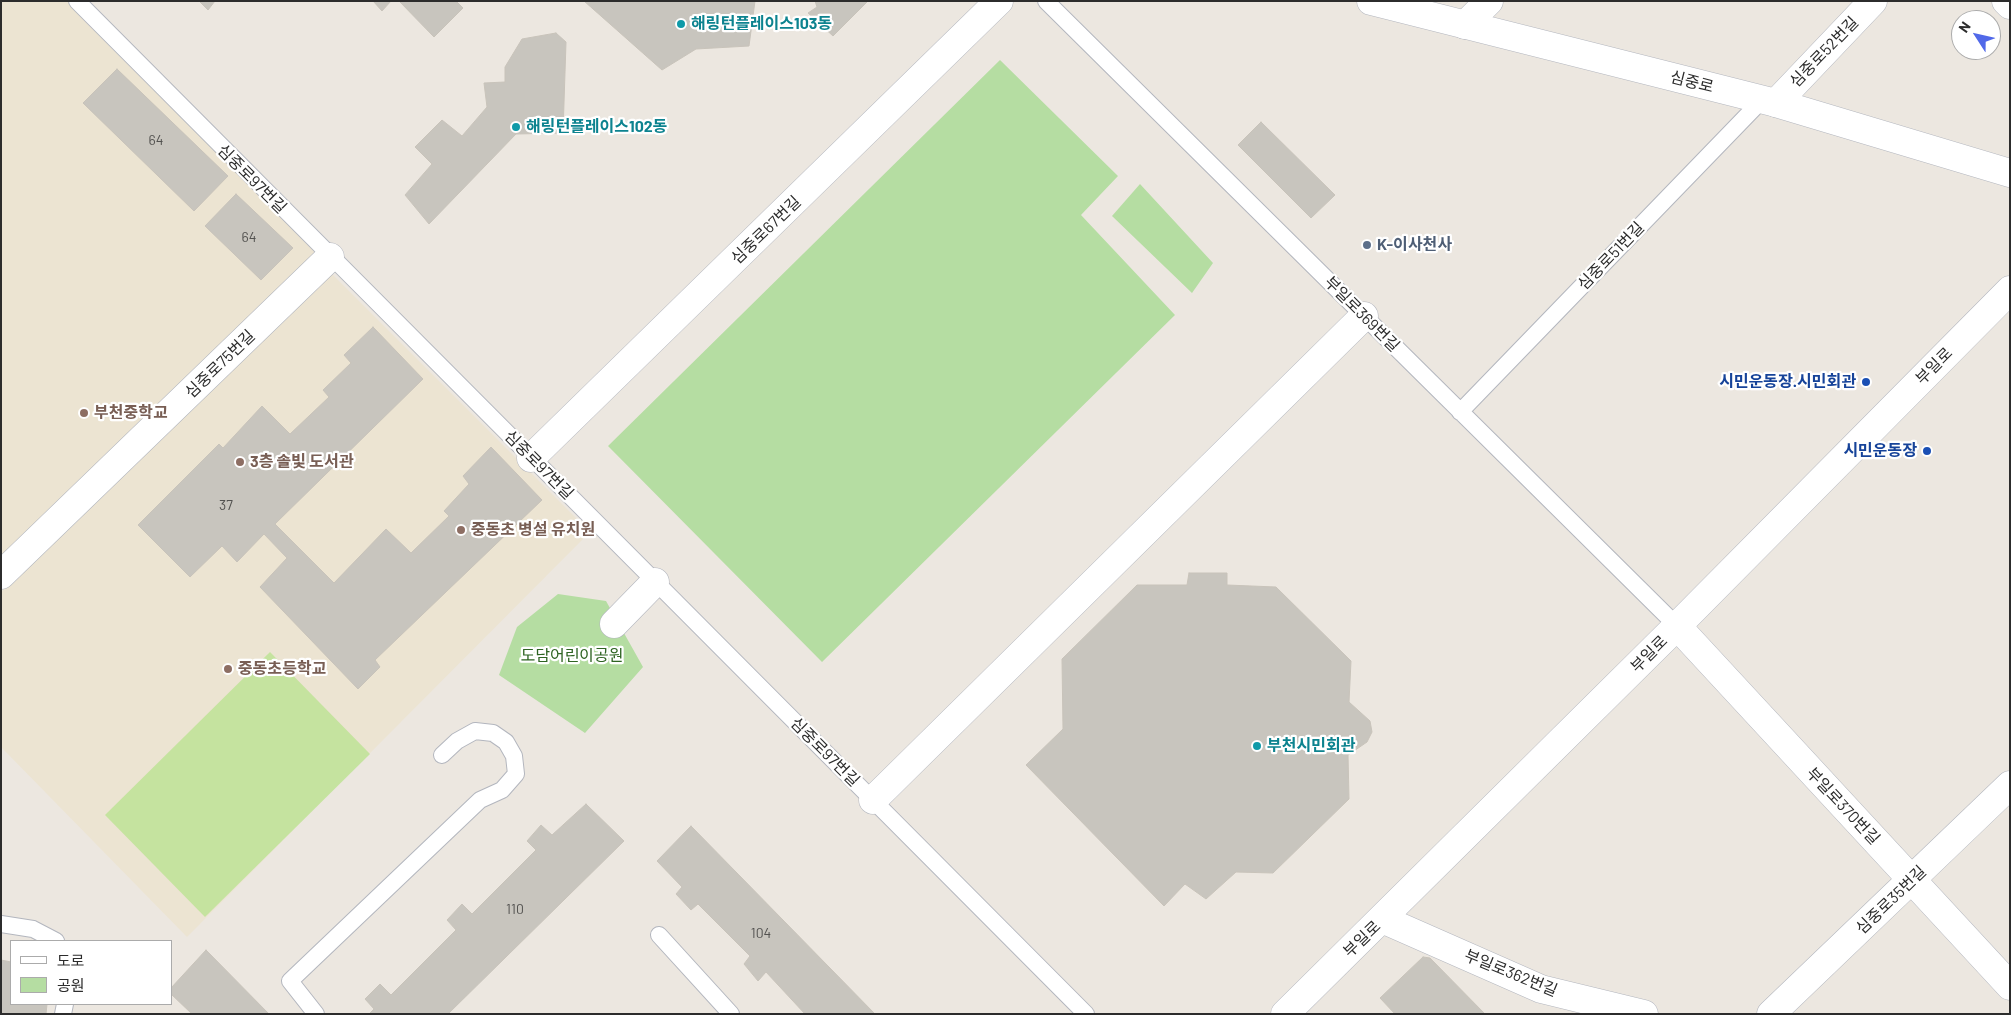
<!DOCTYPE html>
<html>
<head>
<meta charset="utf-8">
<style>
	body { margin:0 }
	#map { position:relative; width:2011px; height:1015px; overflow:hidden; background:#ece7e0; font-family:Barlow,"Noto Sans KR",sans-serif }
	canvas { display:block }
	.frame { position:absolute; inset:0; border:2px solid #2c2c2c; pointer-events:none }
	.legend { position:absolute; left:10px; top:940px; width:162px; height:65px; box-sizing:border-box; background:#fff; border:1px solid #ababab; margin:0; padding:6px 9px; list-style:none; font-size:15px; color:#2c2c2c }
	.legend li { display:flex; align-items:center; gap:10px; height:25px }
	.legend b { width:25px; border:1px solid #ababab }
	.north { position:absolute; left:1951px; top:10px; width:50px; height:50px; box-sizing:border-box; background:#fff; border:1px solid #ababab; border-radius:50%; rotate:305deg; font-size:14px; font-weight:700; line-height:20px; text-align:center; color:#2c2c2c }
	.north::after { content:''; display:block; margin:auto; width:18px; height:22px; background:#5169e9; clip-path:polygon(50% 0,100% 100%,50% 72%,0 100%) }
</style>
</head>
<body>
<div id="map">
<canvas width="2011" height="1015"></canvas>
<div class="frame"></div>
<ul class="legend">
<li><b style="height:6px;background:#fff"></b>도로</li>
<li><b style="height:14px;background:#b5dda2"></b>공원</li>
</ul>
<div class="north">N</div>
</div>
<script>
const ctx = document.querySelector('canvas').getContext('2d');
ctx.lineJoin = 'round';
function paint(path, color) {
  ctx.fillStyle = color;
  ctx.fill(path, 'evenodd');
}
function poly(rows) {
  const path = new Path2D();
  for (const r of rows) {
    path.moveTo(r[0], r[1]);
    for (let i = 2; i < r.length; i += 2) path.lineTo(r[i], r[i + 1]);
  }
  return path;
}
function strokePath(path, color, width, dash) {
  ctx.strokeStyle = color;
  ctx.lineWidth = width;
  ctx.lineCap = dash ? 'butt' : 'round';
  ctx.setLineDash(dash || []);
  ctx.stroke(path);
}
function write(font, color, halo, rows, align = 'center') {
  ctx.font = font + ' Barlow,"Noto Sans KR",sans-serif';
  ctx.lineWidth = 4.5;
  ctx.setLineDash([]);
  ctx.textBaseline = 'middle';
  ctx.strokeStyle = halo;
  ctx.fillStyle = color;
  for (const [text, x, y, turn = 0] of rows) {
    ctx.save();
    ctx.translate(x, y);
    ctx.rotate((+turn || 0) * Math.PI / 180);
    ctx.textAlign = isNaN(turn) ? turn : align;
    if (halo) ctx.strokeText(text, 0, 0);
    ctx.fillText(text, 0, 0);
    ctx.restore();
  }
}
paint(poly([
	[1,1,76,1,330,257,1,569],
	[327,269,590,532,187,937,1,747,1,592]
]), '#ece4d2');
paint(poly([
	[1000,60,1118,176,1081,215,1175,315,822,662,608,446],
	[1140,184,1213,263,1192,293,1112,216],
	[558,594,606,601,643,667,585,733,499,675,517,627]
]), '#b5dda2');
paint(poly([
	[270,652,370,754,205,917,105,815]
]), '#c5e39f');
const building = poly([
	[199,1,215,1,208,10,199,1],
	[373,1,391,1,382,11,373,1],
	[399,1,456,1,463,8,434,37,399,1],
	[584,1,755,1,749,46,696,49,662,70,584,1],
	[815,1,868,1,833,36,808,13,817,7,815,1],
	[556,33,566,42,563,133,516,134,429,224,405,195,432,164,415,147,442,120,462,136,487,107,484,83,505,82,505,67,522,39,556,33],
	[117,69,228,176,194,211,83,103,117,69],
	[1261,122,1335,195,1311,218,1238,145,1261,122],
	[236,194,293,248,261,280,205,226,236,194],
	[373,327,423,379,275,524,334,583,386,529,411,553,449,516,444,511,469,484,463,476,491,447,542,500,375,660,380,667,358,689,260,587,287,558,264,534,237,562,222,546,190,577,138,525,219,444,223,448,262,406,290,434,329,397,323,390,351,363,344,355,373,327],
	[1189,573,1227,573,1227,585,1276,587,1351,661,1349,702,1370,721,1372,732,1367,742,1348,755,1349,799,1273,873,1236,872,1206,899,1185,884,1164,906,1026,765,1063,729,1062,659,1137,585,1187,585,1189,573],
	[586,804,624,841,448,1014,369,1014,374,1009,365,999,380,984,391,995,456,930,447,920,462,904,472,914,536,850,527,841,541,825,552,835,586,804],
	[691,826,875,1014,805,1014,766,972,758,981,744,964,750,956,698,904,691,910,676,894,682,887,657,861,691,826],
	[206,950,269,1014,192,1014,171,994,171,988,206,950],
	[1423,957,1430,958,1485,1014,1395,1014,1380,998,1423,957],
	[1,960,11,962,11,1004,47,1004,46,1014,1,1014,1,960]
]);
paint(building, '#c8c5be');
strokePath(building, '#c8c3ba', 1);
const lane = poly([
	[77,1,1086,1014],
	[1046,1,1677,626],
	[1460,412,1762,100],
	[1,924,33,929,56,941],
	[659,935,731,1014],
	[63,1014,65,1004],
	[316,1014,290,981,480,800,502,790,516,774,514,756,506,742,493,733,475,731,457,741,442,755]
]);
const street = poly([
	[2006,1,2010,5],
	[1465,25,1489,1],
	[1776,103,1873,1],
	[531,458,999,1],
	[1,575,330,257],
	[614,624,655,582],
	[1677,626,2010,986],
	[873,800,1364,316],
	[1382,919,1541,989,1644,1014],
	[1771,1014,2010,785]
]);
const secondary = poly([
	[1371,1,1776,103,2010,173],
	[1285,1014,1677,626,2010,290]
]);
strokePath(lane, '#b3b6be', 18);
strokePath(street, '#b3b6be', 29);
strokePath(secondary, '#b3b6be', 29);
strokePath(lane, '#fff', 16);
strokePath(street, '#fff', 28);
strokePath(secondary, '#fff', 28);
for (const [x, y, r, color] of [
	[681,24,5,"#0f9aa8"],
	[516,127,5,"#0f9aa8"],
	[1367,245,5,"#5c6f8a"],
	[1866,382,5,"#1a4fb4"],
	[84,413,5,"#8d6e63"],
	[1927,451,5,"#1a4fb4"],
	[240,462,5,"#8d6e63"],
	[461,530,5,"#8d6e63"],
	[228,669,5,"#8d6e63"],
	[1257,746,5,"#0f9aa8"]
]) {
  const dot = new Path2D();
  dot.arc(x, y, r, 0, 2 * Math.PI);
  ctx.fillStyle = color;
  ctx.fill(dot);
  strokePath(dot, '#fff', 2);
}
write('14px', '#535250', null, [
	["64",156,140],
	["64",249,237],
	["37",226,505],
	["110",515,909],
	["104",761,933]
]);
write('bold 16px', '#0d838f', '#fff', [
	["해링턴플레이스103동",691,24],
	["해링턴플레이스102동",526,127],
	["부천시민회관",1267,746]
], 'left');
write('16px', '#2c2c2c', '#fff', [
	["심중로52번길",1824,52,-46],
	["심중로",1692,82,14],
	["심중로97번길",252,179,45],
	["심중로67번길",766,230,-44],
	["심중로51번길",1611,256,-46],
	["부일로369번길",1362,314,45],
	["심중로75번길",220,364,-44],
	["부일로",1934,366,-45],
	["심중로97번길",539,465,45],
	["부일로",1649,654,-45],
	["심중로97번길",825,752,45],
	["부일로370번길",1843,806,47],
	["심중로35번길",1891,900,-44],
	["부일로",1362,939,-44],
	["부일로362번길",1511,973,22]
]);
write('bold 16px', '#4e5e75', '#fff', [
	["K-이사천사",1377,245]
], 'left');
write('bold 16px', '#164399', '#fff', [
	["시민운동장.시민회관",1856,382],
	["시민운동장",1917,451]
], 'right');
write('bold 16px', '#785e54', '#fff', [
	["부천중학교",94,413],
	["3층 솔빛 도서관",250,462],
	["중동초 병설 유치원",471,530],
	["중동초등학교",238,669]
], 'left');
write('16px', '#2e6422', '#fff', [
	["도담어린이공원",572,656]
]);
</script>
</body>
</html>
